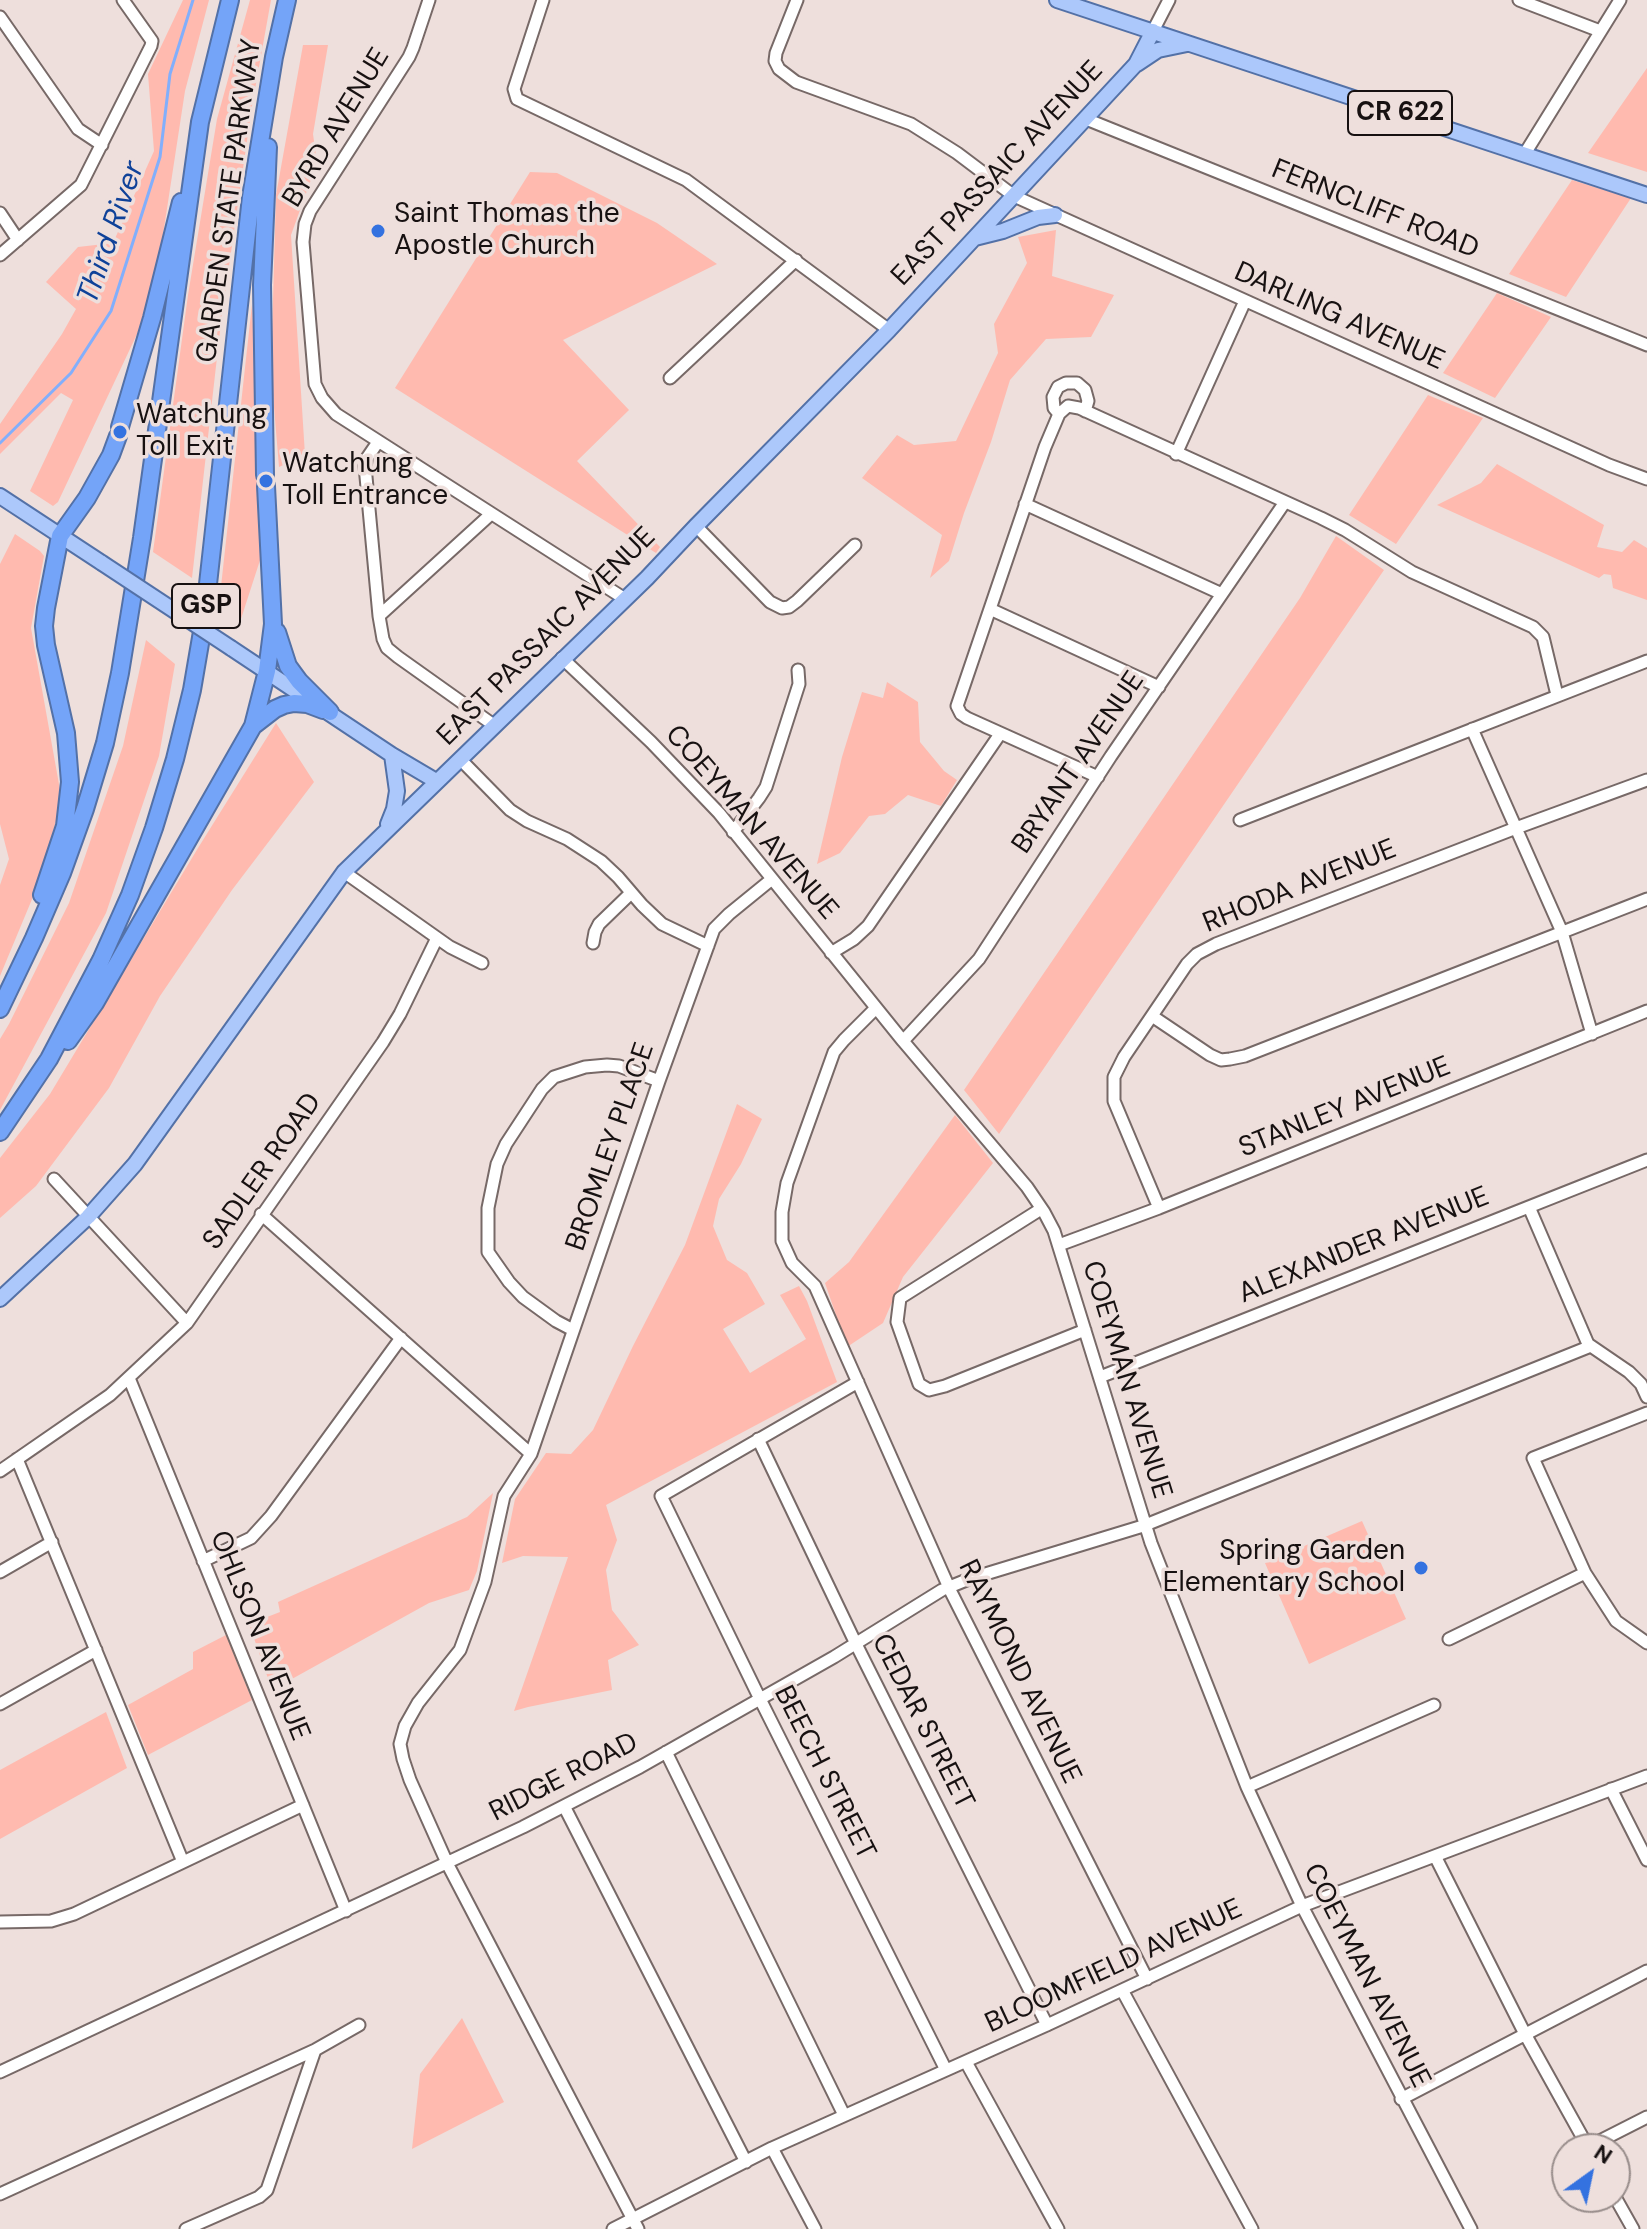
<!DOCTYPE html>
<html>
<head>
<meta charset="utf-8">
<style>
	body { margin:0 }
	#map { position:relative; width:1647px; height:2229px; overflow:hidden; background:#eedfdc; font-family:"DM Sans",sans-serif }
	canvas { display:block }
	.north { position:absolute; left:1551px; top:2133px; width:80px; height:80px; box-sizing:border-box; background:#eedfdc; border:2px solid #988d8b; border-radius:50%; rotate:33deg; font-size:22px; font-weight:700; line-height:32px; text-align:center; color:#171111 }
	.north::after { content:''; display:block; margin:auto; width:28px; height:36px; background:#3472e0; clip-path:polygon(50% 0,100% 100%,50% 72%,0 100%) }
</style>
</head>
<body>
<div id="map">
<canvas width="1647" height="2229"></canvas>
<div class="north">N</div>
</div>
<script>
const ctx = document.querySelector('canvas').getContext('2d');
ctx.lineJoin = 'round';
function paint(path, color) {
  ctx.fillStyle = color;
  ctx.fill(path, 'evenodd');
}
function poly(rows) {
  const path = new Path2D();
  for (const r of rows) {
    path.moveTo(r[0], r[1]);
    for (let i = 2; i < r.length; i += 2) path.lineTo(r[i], r[i + 1]);
  }
  return path;
}
function strokePath(path, color, width, dash) {
  ctx.strokeStyle = color;
  ctx.lineWidth = width;
  ctx.lineCap = dash ? 'butt' : 'round';
  ctx.setLineDash(dash || []);
  ctx.stroke(path);
}
function write(font, color, halo, rows, align = 'center') {
  ctx.font = font + ' "DM Sans",sans-serif';
  ctx.lineWidth = 7;
  ctx.setLineDash([]);
  ctx.textBaseline = 'middle';
  ctx.strokeStyle = halo;
  ctx.fillStyle = color;
  for (const [text, x, y, turn = 0] of rows) {
    ctx.save();
    ctx.translate(x, y);
    ctx.rotate((+turn || 0) * Math.PI / 180);
    ctx.textAlign = isNaN(turn) ? turn : align;
    if (halo) ctx.strokeText(text, 0, 0);
    ctx.fillText(text, 0, 0);
    ctx.restore();
  }
}
paint(poly([
	[183,0,209,0,185,91,153,300,58,502,53,506,30,491,73,400,61,393,0,454,0,424,62,334,76,309,46,282,78,247,113,243,154,151,148,74],
	[250,0,271,0,252,106,221,322,192,578,153,552,188,295,217,119],
	[303,45,328,45,313,134,317,163,291,235,305,455,279,467,271,371,276,195],
	[1647,68,1647,172,1588,153],
	[530,172,557,173,657,223,717,264,563,340,629,410,577,461,660,547,656,553,395,388],
	[1572,180,1631,198,1566,297,1509,274],
	[1056,230,1052,276,1114,295,1091,337,1046,339,1010,380,991,442,964,513,949,561,930,578,942,535,862,478,897,435,914,445,956,441,998,353,994,324,1027,263,1018,237],
	[1497,293,1551,317,1495,398,1443,373],
	[252,304,263,551,239,625,217,623],
	[1428,395,1483,418,1396,544,1349,515],
	[1497,464,1604,525,1597,547,1622,552,1634,540,1647,548,1647,600,1613,588,1611,575,1604,574,1599,578,1437,505,1481,483],
	[15,534,40,551,44,556,31,628,62,801,35,892,0,976,0,885,9,859,0,824,0,564],
	[1336,536,1384,570,999,1134,964,1090,1300,598],
	[146,640,175,664,159,756,106,913,0,1110,0,1039,9,1024,69,903,123,746],
	[887,682,918,702,920,742,944,771,957,780,941,806,908,795,885,814,869,816,840,853,817,864,842,757,862,692,883,698],
	[276,723,314,782,232,890,160,996,109,1088,36,1186,0,1218,0,1158,50,1094,198,848],
	[737,1104,762,1119,741,1164,719,1199,713,1226,727,1260,747,1273,765,1304,723,1329,750,1373,806,1339,780,1295,799,1286,807,1301,837,1382,606,1505,617,1540,606,1570,612,1610,639,1645,608,1660,612,1690,528,1707,514,1711,568,1557,523,1556,502,1563,515,1499,546,1453,571,1454,593,1430,633,1346,685,1245],
	[955,1115,993,1163,903,1277,883,1323,847,1347,825,1283,849,1262],
	[493,1493,477,1571,469,1590,429,1603,272,1690,249,1624,280,1612,278,1602,467,1517],
	[1362,1521,1406,1619,1309,1664,1265,1563],
	[226,1635,252,1700,148,1755,128,1705,193,1669,193,1652],
	[106,1712,127,1768,0,1839,0,1770],
	[462,2018,504,2102,412,2149,420,2074]
]), '#ffbaaf');
strokePath(poly([
	[0,443,71,373,111,311,160,157,170,74,193,0]
]), '#82affc', 3);
const minor = poly([
	[429,0,413,48,409,57,310,211,305,224,303,242,315,384,322,398,336,414,625,599],
	[543,0,514,89,517,99,686,180,889,330],
	[797,0,776,53,775,61,779,69,796,82,911,124,957,153,1014,196,1609,465,1647,479],
	[1519,0,1600,31],
	[0,17,78,129,102,145],
	[1153,31,1169,0],
	[1086,119,1647,345],
	[1524,155,1620,0],
	[0,213,18,240],
	[0,255,81,185,151,46,152,41,123,0],
	[670,378,796,260],
	[1059,414,1054,408,1053,397,1058,387,1066,383,1077,383,1085,390,1088,401,1085,411],
	[378,442,367,458,365,466,379,616,383,639,387,648,398,657,495,726],
	[1176,454,1245,301],
	[1025,504,1222,594],
	[696,526,770,602,782,608,789,607,797,601,855,545],
	[990,609,1159,687],
	[379,616,491,514],
	[562,658,651,742,719,813,903,1041,1027,1187,1044,1212,1054,1231,1151,1543,1247,1787,1302,1906,1471,2229],
	[1472,729,1562,932,1592,1034],
	[461,760,510,810,527,821,567,839,601,861,618,877,642,905,662,924,708,946],
	[1098,777,967,718,961,714,957,706,1045,447,1059,414,1068,406,1079,408,1321,518,1345,530,1412,572,1533,627,1543,637,1557,695],
	[1240,820,1647,661],
	[733,832,759,798,766,787,799,684,798,670],
	[344,872,450,947,482,963],
	[593,943,595,932,599,924,631,893],
	[831,953,854,939,868,926,1000,734],
	[876,1008,844,1040,834,1052,787,1183,782,1212,782,1241,792,1263,815,1286,951,1592,1147,1979],
	[1152,1016,1210,1055,1221,1060,1230,1059,1245,1056,1647,899],
	[903,1041,979,959,1111,756,1285,502],
	[54,1179,187,1323],
	[1529,1207,1588,1344,1629,1372,1641,1384,1647,1397],
	[1159,1208,1114,1101,1114,1077,1124,1057,1187,964,1197,954,1216,944,1516,828,1647,780],
	[1041,1209,900,1298,897,1322,919,1384,929,1390,945,1386,1085,1330],
	[261,1214,531,1454],
	[1059,1245,1159,1208,1647,1011],
	[573,1330,556,1321,523,1297,509,1282,488,1252,488,1208,497,1164,506,1144,542,1089,554,1077,585,1067,607,1065,619,1066,659,1081],
	[1100,1377,1647,1160],
	[129,1378,346,1911],
	[858,1382,661,1496,760,1699,946,2070],
	[1647,1413,1533,1458,1585,1573,1616,1621,1647,1643],
	[758,1439,856,1644,1047,2025],
	[17,1459,183,1862],
	[0,1471,110,1395,187,1323,383,1042,400,1014,437,938],
	[203,1561,251,1538,271,1516,401,1338],
	[0,1572,52,1542],
	[1449,1639,1585,1573],
	[0,1704,96,1650],
	[666,1752,844,2115],
	[1247,1787,1434,1705],
	[1611,1789,1647,1860],
	[564,1806,746,2162],
	[1435,1856,1525,2034,1589,2149],
	[0,1922,51,1921,74,1914,303,1805],
	[1122,1990,1252,2229],
	[966,2062,1058,2229],
	[0,2072,523,1827,640,1767,834,1657,942,1590,969,1579,1143,1526,1591,1346],
	[1401,2099,1647,1971],
	[1588,2147,1647,2117],
	[772,2148,815,2229],
	[0,2194,315,2050,359,2025],
	[1615,2197,1633,2229],
	[186,2229,259,2197,267,2190,315,2050],
	[613,2229,772,2148,1047,2025,1302,1906,1647,1776],
	[638,2229,448,1865,410,1780,403,1759,400,1744,405,1726,418,1703,460,1650,485,1582,504,1496,531,1454,659,1081,714,929,729,914,772,879]
]);
const major = poly([
	[1057,0,1647,195],
	[1137,64,1158,50,1187,44],
	[975,238,1003,231,1038,217,1055,215],
	[0,496,102,563],
	[231,648,392,755,436,781],
	[388,824,394,809,397,791,392,755],
	[0,1299,88,1217,135,1164,344,872,647,578,696,526,889,330,1136,64,1153,31]
]);
const highway = poly([
	[120,427,152,318,181,202],
	[265,475,262,285,268,147],
	[277,632,288,666,299,681,330,712],
	[253,726,275,709,284,705,294,703,307,704,323,710],
	[42,895,65,826,70,782,66,733,46,645,44,626,46,608,60,536,87,498,111,455,118,436],
	[0,1009,34,938,62,873,85,809,105,743,120,673,142,538,200,122,230,0],
	[68,1041,95,1003,253,726,267,671,273,624,266,486],
	[0,1132,49,1059,101,960,130,895,154,828,175,759,192,690,204,620,251,197,274,57,287,0]
]);
strokePath(minor, '#776967', 15);
strokePath(major, '#5371a7', 18);
strokePath(highway, '#5371a7', 20);
strokePath(minor, '#fff', 11);
strokePath(major, '#acc8fb', 14);
strokePath(highway, '#74a4f8', 16);
const majorBridge = poly([
	[102,563,231,648]
]);
strokePath(majorBridge, '#5371a7', 18, []);
strokePath(majorBridge, '#acc8fb', 14);
for (const [x, y, r, color] of [
	[378,231,8,"#3472e0"],
	[120,432,8,"#3472e0"],
	[266,481,8,"#3472e0"],
	[1421,1568,8,"#3472e0"]
]) {
  const dot = new Path2D();
  dot.arc(x, y, r, 0, 2 * Math.PI);
  ctx.fillStyle = color;
  ctx.fill(dot);
  strokePath(dot, '#eedfdc', 3);
}
for (const [x, y, w] of [
	[1400,113,104],
	[206,606,68]
]) {
  const box = new Path2D();
  box.roundRect(x - w / 2, y - 22, w, 44, 6);
  ctx.fillStyle = '#eedfdc';
  ctx.fill(box);
  strokePath(box, '#171111', 2);
}
write('bold 26px', '#171111', null, [
	["CR 622",1400,113],
	["GSP",206,606]
]);
write('28px', '#171111', '#eedfdc', [
	["BYRD AVENUE",337,128,-59],
	["EAST PASSAIC AVENUE",998,174,-47],
	["GARDEN STATE PARKWAY",230,201,-82],
	["FERNCLIFF ROAD",1375,210,22],
	["DARLING AVENUE",1339,317,24],
	["EAST PASSAIC AVENUE",547,637,-45],
	["BRYANT AVENUE",1079,763,-56],
	["COEYMAN AVENUE",751,823,49],
	["RHODA AVENUE",1300,887,-22],
	["STANLEY AVENUE",1345,1108,-22],
	["BROMLEY PLACE",611,1147,-71],
	["SADLER ROAD",263,1172,-55],
	["ALEXANDER AVENUE",1364,1246,-22],
	["COEYMAN AVENUE",1126,1380,73],
	["OHLSON AVENUE",259,1636,68],
	["RAYMOND AVENUE",1019,1672,64],
	["CEDAR STREET",922,1722,63],
	["BEECH STREET",824,1773,63],
	["RIDGE ROAD",564,1778,-27],
	["BLOOMFIELD AVENUE",1114,1967,-25],
	["COEYMAN AVENUE",1366,1976,63]
]);
write('28px', '#171111', '#eedfdc', [
	["Saint Thomas the",394,215],
	["Apostle Church",394,247],
	["Watchung",136,416],
	["Toll Exit",136,448],
	["Watchung",282,465],
	["Toll Entrance",282,497],
	["Spring Garden",1405,1552,"right"],
	["Elementary School",1405,1584,"right"]
], 'left');
write('italic 30px', '#0f4299', '#eedfdc', [
	["Third River",112,233,-71]
]);
</script>
</body>
</html>
